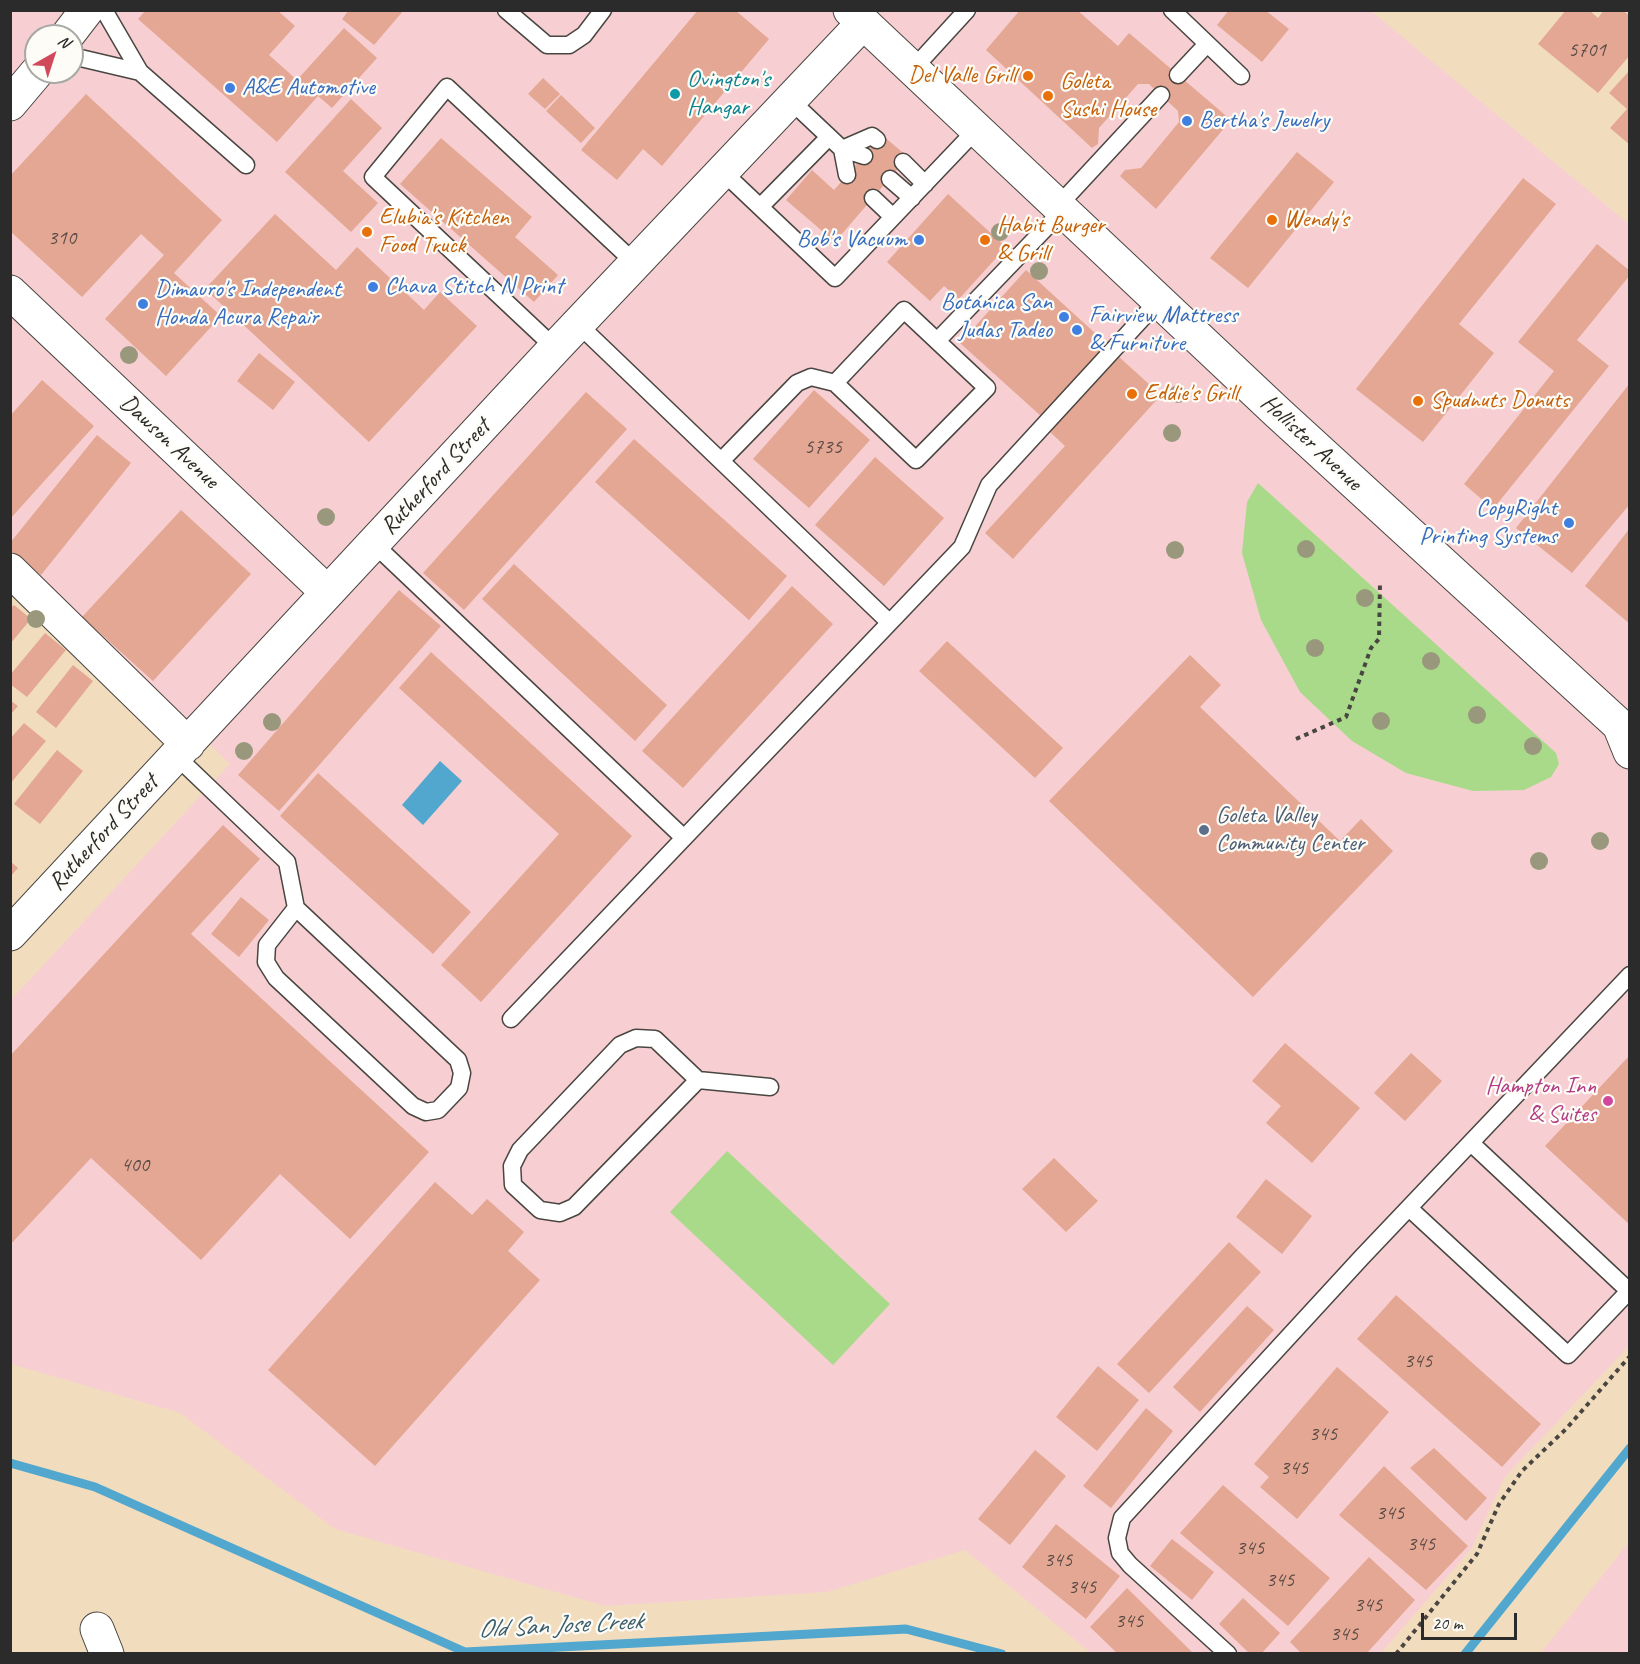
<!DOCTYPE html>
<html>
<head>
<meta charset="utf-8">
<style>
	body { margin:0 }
	#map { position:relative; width:1640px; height:1664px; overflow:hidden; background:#f2dcbe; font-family:Caveat,sans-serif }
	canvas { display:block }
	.frame { position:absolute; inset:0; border:12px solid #2b2b2b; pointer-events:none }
	.north { position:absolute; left:24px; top:24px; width:60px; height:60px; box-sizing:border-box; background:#fdfcf7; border:2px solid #a9a8a5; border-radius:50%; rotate:39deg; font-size:16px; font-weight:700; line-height:24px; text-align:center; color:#2b2b2b }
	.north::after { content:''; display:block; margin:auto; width:21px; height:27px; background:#d1495b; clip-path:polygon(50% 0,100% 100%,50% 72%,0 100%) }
	.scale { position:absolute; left:1421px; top:1613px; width:96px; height:27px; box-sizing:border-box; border:3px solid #2b2b2b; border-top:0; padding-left:8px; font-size:18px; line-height:21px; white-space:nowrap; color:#2b2b2b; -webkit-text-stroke:4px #fdfcf7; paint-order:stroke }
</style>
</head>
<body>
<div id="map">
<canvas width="1640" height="1664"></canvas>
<div class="frame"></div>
<div class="north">N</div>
<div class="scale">20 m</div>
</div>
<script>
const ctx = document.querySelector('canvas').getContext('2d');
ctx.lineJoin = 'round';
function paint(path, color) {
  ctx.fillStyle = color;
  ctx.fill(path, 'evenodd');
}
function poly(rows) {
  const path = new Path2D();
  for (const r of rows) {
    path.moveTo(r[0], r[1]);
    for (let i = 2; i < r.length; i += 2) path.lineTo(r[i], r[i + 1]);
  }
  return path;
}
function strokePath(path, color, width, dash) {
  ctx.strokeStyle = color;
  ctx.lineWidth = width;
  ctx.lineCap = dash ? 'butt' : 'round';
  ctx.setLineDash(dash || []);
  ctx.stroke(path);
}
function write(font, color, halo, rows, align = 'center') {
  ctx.font = font + ' Caveat,sans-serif';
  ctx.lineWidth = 4.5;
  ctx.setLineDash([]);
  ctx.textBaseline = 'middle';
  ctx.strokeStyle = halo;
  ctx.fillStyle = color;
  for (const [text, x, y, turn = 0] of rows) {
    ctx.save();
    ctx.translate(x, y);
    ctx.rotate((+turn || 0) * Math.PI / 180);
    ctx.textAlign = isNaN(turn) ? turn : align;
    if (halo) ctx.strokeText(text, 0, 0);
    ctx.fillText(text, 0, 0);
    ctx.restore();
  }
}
paint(poly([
	[11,11,1371,11,1629,224,1629,1346,1504,1478,1472,1548,1381,1653,1091,1653,965,1550,827,1592,605,1606,335,1529,180,1413,11,1364,10,1001,230,764,11,552],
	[36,36,72,36,72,72,36,72],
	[1629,1542,1629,1653,1541,1653]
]), '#f7cfd2');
paint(poly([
	[1258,483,1556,753,1559,764,1551,777,1524,790,1473,791,1406,773,1352,741,1300,692,1261,620,1242,553,1247,502],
	[727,1151,890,1304,833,1365,670,1212]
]), '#a8da89');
paint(poly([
	[440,761,462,781,423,825,402,805]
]), '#51a7cd');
strokePath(poly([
	[10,1463,95,1487,465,1652,906,1629,1002,1654],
	[1465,1654,1630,1448]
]), '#51a7cd', 9);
paint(poly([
	[146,10,277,10,295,26,269,55,297,80,344,28,377,58,332,108,318,96,277,142,138,19],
	[349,10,404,10,374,45,342,19],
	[698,10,735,10,769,39,662,166,643,149,617,180,581,150],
	[1020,10,1077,10,1118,46,1129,33,1231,120,1156,209,1120,176,1125,170,1141,168,1179,122,1178,111,1149,84,1138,84,1099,128,1098,144,1092,148,986,50],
	[1229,10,1265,10,1289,29,1262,62,1217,25],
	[1566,10,1589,10,1598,18,1604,10,1622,10,1630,16,1630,55,1598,93,1538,44],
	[1630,70,1630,145,1610,128,1627,109,1609,93],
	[543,78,560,94,545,109,528,94],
	[86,94,222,220,174,273,221,316,166,376,105,319,164,255,141,234,82,297,10,231,10,176],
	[561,95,595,128,581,143,546,111],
	[351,99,382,128,343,171,378,203,351,232,285,172],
	[882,135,908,157,835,242,786,200,812,170,834,190],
	[441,138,532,217,515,237,558,275,534,302,400,184],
	[1297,152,1334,182,1248,288,1210,258],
	[1523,178,1556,204,1459,324,1494,353,1423,442,1356,389],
	[948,194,1006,247,959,299,944,286,930,301,887,262],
	[275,214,336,270,357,247,424,310,440,292,477,326,369,442,205,289],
	[1597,244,1630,271,1630,275,1577,340,1609,366,1493,509,1464,484,1554,371,1518,342],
	[1026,270,1108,345,1042,417,960,343],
	[259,353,295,382,273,410,237,381],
	[1118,356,1161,395,1013,559,985,533,1065,446,1050,432],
	[42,380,94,426,10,519,10,416],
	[1630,383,1630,504,1572,573,1516,528],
	[814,390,870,440,809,508,753,459],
	[586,392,627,429,464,610,423,573],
	[97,435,131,463,41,575,10,550,10,543],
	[634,439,787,576,749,620,595,482],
	[875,457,944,518,884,586,815,525],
	[181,510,251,574,153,681,82,617],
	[1630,528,1630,624,1585,586],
	[514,564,667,705,635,741,482,599],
	[792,586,833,624,683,788,642,751],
	[399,590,441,626,279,811,238,775],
	[14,605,31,619,10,644,10,609],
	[45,633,66,650,27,697,10,684,10,675],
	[947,641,1063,748,1035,778,919,671],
	[431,652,632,836,481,1002,441,965,559,834,399,688],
	[1190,655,1221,685,1200,707,1340,841,1361,819,1393,851,1253,997,1049,801],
	[73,665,93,681,56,728,36,712],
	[10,700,18,706,10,715],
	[24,723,46,741,10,784,10,739],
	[57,750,83,771,40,824,14,804],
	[318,773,471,912,433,954,280,816],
	[223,825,260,859,191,934,429,1152,350,1239,280,1174,201,1260,91,1158,10,1245,10,1056],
	[10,861,18,868,10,877],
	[241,897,269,920,239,957,211,934],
	[1285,1043,1360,1108,1312,1163,1266,1123,1281,1106,1252,1081],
	[1411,1053,1442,1081,1405,1121,1374,1093],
	[1630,1055,1630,1225,1545,1146],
	[1054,1158,1098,1201,1066,1232,1022,1189],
	[1266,1179,1312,1216,1282,1254,1236,1217],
	[435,1182,472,1215,487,1199,524,1232,508,1251,540,1280,375,1466,268,1370],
	[1229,1242,1261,1272,1149,1393,1117,1364],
	[1396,1295,1541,1424,1502,1467,1357,1339],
	[1247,1306,1274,1330,1200,1412,1173,1387],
	[1098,1366,1139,1400,1097,1451,1056,1417],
	[1337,1367,1389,1412,1297,1519,1260,1487,1269,1477,1254,1464],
	[1146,1408,1173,1431,1111,1508,1083,1486],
	[1434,1448,1487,1498,1466,1521,1410,1468],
	[1035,1450,1066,1476,1010,1545,978,1519],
	[1384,1466,1468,1546,1426,1590,1339,1515],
	[1223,1485,1330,1578,1288,1626,1180,1533],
	[1056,1524,1120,1576,1086,1619,1022,1567],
	[1172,1539,1214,1572,1192,1600,1150,1566],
	[1369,1557,1415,1600,1366,1654,1302,1654,1290,1642],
	[1127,1588,1194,1654,1118,1654,1090,1627],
	[1243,1598,1280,1633,1261,1654,1250,1654,1219,1624]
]), '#e4a793');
const lane = poly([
	[506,10,547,45,569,45,584,35,603,10],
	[1172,10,1241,76],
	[72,56,140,72,104,10],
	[913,69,967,10],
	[140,72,246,165],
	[1178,75,1207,44],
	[789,99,842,149,864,156],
	[842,149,872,136,877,140],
	[842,149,847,175],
	[903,162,925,184],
	[722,171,835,278,976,130],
	[890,179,912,198],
	[873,198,893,217],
	[1058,206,1161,95],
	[760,207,829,137],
	[578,324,889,622],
	[937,341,904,310,835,383,916,460,987,388,937,341,1063,210],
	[555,348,373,177,447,87,635,263],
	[722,460,797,383,811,377,835,383],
	[374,544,684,838,962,547,989,485,1159,300],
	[176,756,287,862,296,908,458,1060,462,1073,459,1088,438,1110,426,1112,413,1106,276,978,266,962,267,945,296,908],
	[511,1019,684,838],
	[698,1080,574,1207,560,1213,540,1210,513,1185,512,1166,520,1150,620,1045,636,1038,655,1039,698,1080,770,1087],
	[1409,1208,1568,1355,1629,1291,1471,1143],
	[1228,1654,1130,1565,1120,1553,1117,1538,1122,1518,1362,1257,1630,975]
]);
const street = poly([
	[67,36,87,10],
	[10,104,37,72],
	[10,292,327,592],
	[10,570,188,744],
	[10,934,555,348,863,23],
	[97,1629,107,1654]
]);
const secondary = poly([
	[850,10,1277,412,1619,725,1630,752]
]);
strokePath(lane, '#494641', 19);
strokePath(street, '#494641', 35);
strokePath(secondary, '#494641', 35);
strokePath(poly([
	[1296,739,1346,717,1371,648,1379,639,1380,583],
	[1396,1654,1477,1554,1499,1504,1522,1471,1566,1429,1630,1356]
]), '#494641', 4, [4.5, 4.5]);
strokePath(lane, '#fff', 16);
strokePath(street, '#fff', 33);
strokePath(secondary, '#fff', 33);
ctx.fillStyle = '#99987d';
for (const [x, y] of [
	[1000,232],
	[1039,271],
	[129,355],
	[1178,394],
	[1172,433],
	[326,517],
	[1306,549],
	[1175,550],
	[1365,598],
	[36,619],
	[1315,648],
	[1431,661],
	[1477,715],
	[1381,721],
	[272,722],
	[1533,746],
	[244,751],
	[1600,841],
	[1539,861]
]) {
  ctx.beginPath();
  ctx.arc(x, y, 9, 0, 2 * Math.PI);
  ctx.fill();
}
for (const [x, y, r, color] of [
	[1028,76,6,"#e8710a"],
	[230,88,6,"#3f7fe0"],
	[675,94,6,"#0f9aa8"],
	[1048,96,6,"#e8710a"],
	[1187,121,6,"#3f7fe0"],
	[1272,220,6,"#e8710a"],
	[367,232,6,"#e8710a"],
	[919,240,6,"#3f7fe0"],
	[985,240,6,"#e8710a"],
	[373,287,6,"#3f7fe0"],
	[143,304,6,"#3f7fe0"],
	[1064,317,6,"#3f7fe0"],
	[1077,330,6,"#3f7fe0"],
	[1132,394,6,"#e8710a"],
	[1418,401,6,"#e8710a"],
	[1569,523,6,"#3f7fe0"],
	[1204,830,6,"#5c6f8a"],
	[1608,1101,6,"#d1479c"]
]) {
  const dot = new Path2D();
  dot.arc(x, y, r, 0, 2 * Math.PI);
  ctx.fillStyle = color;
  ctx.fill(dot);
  strokePath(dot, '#fdfcf7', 2);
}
write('21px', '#594a45', null, [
	["5701",1587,50],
	["310",62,238],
	["5735",823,447],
	["400",135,1165],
	["345",1418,1361],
	["345",1323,1434],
	["345",1294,1468],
	["345",1390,1513],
	["345",1421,1544],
	["345",1250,1548],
	["345",1058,1560],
	["345",1280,1580],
	["345",1082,1587],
	["345",1368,1605],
	["345",1129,1621],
	["345",1344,1634]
]);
write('24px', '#c56008', '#fdfcf7', [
	["Del Valle Grill",1016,76,"right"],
	["Goleta",1060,82],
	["Sushi House",1060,110],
	["Elubia's Kitchen",379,218],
	["Food Truck",379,246],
	["Wendy's",1284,220],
	["Habit Burger",997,226],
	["& Grill",997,254],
	["Eddie's Grill",1144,394],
	["Spudnuts Donuts",1430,401]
], 'left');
write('24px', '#0d838f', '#fdfcf7', [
	["Ovington's",687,80],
	["Hangar",687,108]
], 'left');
write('24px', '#366cbe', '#fdfcf7', [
	["A&E Automotive",242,88],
	["Bertha's Jewelry",1199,121],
	["Bob's Vacuum",907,240,"right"],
	["Chava Stitch N Print",385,287],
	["Dimauro's Independent",155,290],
	["Honda Acura Repair",155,318],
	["Botánica San",1052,303,"right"],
	["Judas Tadeo",1052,331,"right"],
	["Fairview Mattress",1089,316],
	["& Furniture",1089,344],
	["CopyRight",1557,509,"right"],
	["Printing Systems",1557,537,"right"]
], 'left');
write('24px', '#2b2b2b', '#fdfcf7', [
	["Dawson Avenue",169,442,43],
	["Hollister Avenue",1311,443,43],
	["Rutherford Street",436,477,-47],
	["Rutherford Street",104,833,-47]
]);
write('24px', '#4e5e75', '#fdfcf7', [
	["Goleta Valley",1216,816],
	["Community Center",1216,844]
], 'left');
write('24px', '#b23c85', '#fdfcf7', [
	["Hampton Inn",1596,1087],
	["& Suites",1596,1115]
], 'right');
write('italic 26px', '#3a5d6c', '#fdfcf7', [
	["Old San Jose Creek",560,1626,-3]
]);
</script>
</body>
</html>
